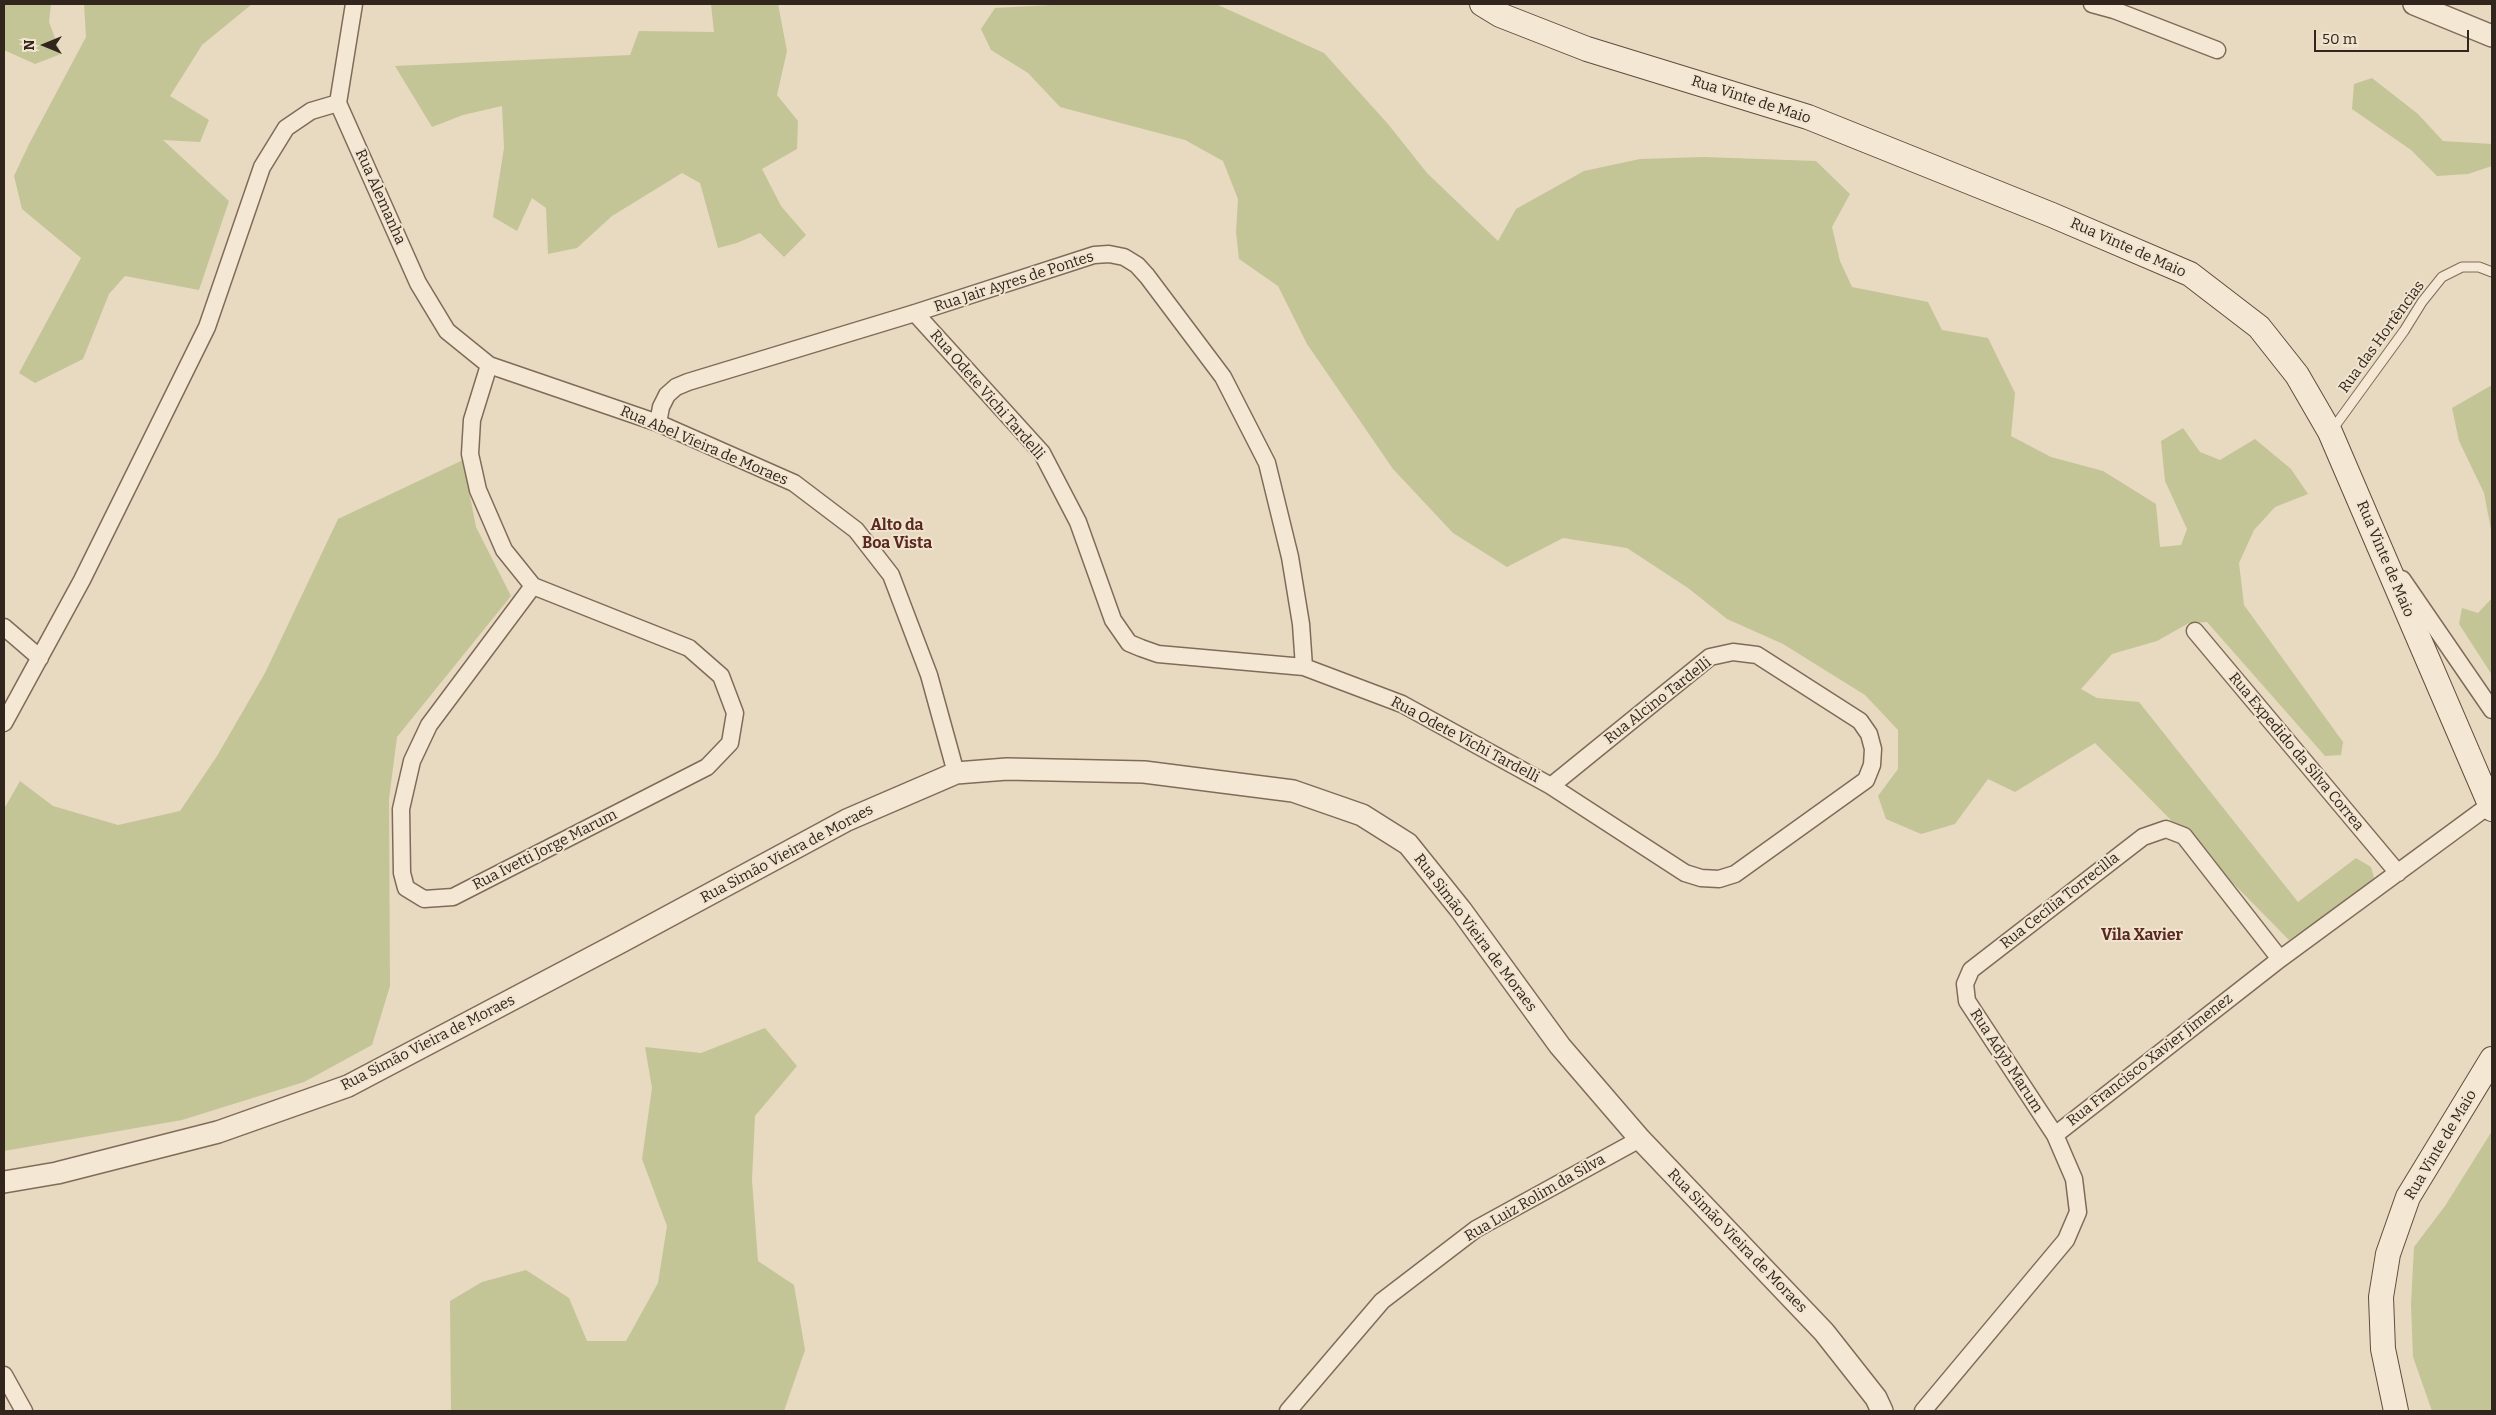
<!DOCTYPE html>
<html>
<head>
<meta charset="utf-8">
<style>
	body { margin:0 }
	#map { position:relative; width:2496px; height:1415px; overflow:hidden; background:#e8d9c1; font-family:Bitter,serif }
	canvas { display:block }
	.frame { position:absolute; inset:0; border:5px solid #31251d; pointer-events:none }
	.north { position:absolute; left:20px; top:20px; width:50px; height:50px; -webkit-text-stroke:4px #f1e4cf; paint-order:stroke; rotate:270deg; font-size:14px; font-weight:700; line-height:20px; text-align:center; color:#31251d }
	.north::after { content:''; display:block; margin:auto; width:18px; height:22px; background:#31251d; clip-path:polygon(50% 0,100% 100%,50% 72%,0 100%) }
	.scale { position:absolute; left:2314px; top:30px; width:155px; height:22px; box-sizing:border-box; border:2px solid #31251d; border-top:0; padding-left:6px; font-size:15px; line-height:18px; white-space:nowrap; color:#31251d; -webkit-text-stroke:4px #f1e4cf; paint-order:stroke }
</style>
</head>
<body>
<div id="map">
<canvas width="2496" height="1415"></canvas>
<div class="frame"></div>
<div class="north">N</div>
<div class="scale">50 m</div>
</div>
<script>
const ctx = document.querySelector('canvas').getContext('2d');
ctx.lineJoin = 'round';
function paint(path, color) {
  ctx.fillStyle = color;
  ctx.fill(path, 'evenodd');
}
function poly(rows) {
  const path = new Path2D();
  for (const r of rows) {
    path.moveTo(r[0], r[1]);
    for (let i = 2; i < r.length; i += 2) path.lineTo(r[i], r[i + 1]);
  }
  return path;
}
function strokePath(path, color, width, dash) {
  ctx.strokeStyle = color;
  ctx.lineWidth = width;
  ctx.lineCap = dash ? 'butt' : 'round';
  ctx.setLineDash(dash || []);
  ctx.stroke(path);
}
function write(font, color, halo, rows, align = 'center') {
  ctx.font = font + ' Bitter,serif';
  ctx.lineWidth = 4;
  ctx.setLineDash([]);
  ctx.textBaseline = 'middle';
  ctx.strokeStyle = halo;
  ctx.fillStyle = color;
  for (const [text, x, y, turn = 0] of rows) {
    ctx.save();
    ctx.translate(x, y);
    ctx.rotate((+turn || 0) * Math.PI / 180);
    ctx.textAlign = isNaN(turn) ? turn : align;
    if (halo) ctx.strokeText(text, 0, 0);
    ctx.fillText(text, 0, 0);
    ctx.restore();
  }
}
paint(poly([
	[4,4,51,4,49,22,61,54,35,64,4,50],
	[84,4,252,4,202,45,170,96,209,120,200,142,163,140,229,201,199,290,125,276,109,294,83,359,35,383,19,373,81,258,22,209,14,176,29,144,86,37],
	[711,4,778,4,787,51,777,95,798,121,797,149,762,169,781,206,806,235,784,257,760,233,737,243,718,248,700,183,682,173,612,216,577,248,548,254,546,208,532,198,517,231,493,217,504,148,502,106,463,115,432,127,395,66,630,55,639,31,714,32],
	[1070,4,1216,4,1324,53,1388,124,1427,173,1498,241,1516,209,1584,171,1640,159,1704,157,1816,161,1850,194,1832,227,1840,261,1852,287,1928,302,1942,330,1988,338,2015,393,2011,436,2051,457,2103,471,2156,504,2160,547,2181,545,2187,529,2165,481,2161,441,2183,428,2200,452,2220,460,2255,439,2291,469,2308,494,2275,507,2254,530,2239,563,2244,605,2343,742,2341,755,2325,756,2207,622,2189,623,2157,641,2112,654,2081,689,2097,698,2139,702,2298,902,2356,858,2371,867,2375,881,2289,940,2095,743,2015,792,1988,779,1955,824,1921,834,1886,819,1878,796,1898,769,1898,730,1865,695,1783,644,1727,619,1688,588,1627,548,1563,538,1507,567,1453,533,1393,469,1307,344,1278,286,1239,259,1236,232,1238,199,1223,161,1185,140,1060,107,1028,73,991,50,981,29,995,8],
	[2372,78,2418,114,2443,141,2492,144,2492,166,2468,174,2437,176,2411,150,2352,109,2354,84],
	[2492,385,2492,535,2484,493,2459,441,2452,408],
	[463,460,476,527,511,596,397,737,389,799,390,986,372,1045,304,1082,182,1120,4,1151,4,809,20,781,53,806,118,825,180,811,217,756,265,673,338,519],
	[2492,598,2492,675,2459,624,2462,608,2478,613],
	[765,1028,797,1066,755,1116,752,1180,758,1261,794,1285,805,1350,784,1411,451,1411,450,1301,482,1282,526,1270,569,1298,587,1341,626,1341,658,1283,667,1226,642,1159,652,1088,645,1047,701,1053],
	[2492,1131,2492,1411,2432,1411,2413,1357,2411,1304,2414,1247,2445,1206]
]), '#c4c596');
const service = poly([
	[2332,430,2404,331,2422,302,2442,277,2462,267,2479,267,2492,272]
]);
const minor = poly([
	[354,4,338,103,418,283,447,331,489,365,658,423,794,483,856,530,891,575,929,675,956,773],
	[2092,4,2114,10,2217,50],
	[915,313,1042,453,1078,522,1113,620,1129,643,1141,648,1158,654,1304,667,1402,704,1551,786,1685,873,1701,878,1719,879,1735,874,1866,780,1872,765,1873,749,1869,734,1860,721,1757,655,1733,652,1710,657,1551,786],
	[489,365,472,420,470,454,478,490,504,550,533,586,689,648,721,676,735,713,730,743,707,767,453,897,424,899,406,888,402,873,401,809,412,761,429,725,533,586],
	[658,423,661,407,667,395,676,387,688,382,915,313,1094,255,1109,254,1124,257,1137,265,1147,276,1223,377,1267,463,1290,557,1301,624,1304,667],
	[2402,579,2492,710],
	[4,627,40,658],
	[2195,631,2398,873],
	[4,723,82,580,207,327,262,167,286,128,311,111,338,103],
	[2055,1135,1967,1001,1965,984,1971,970,2143,837,2166,829,2184,836,2280,959],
	[4,1375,24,1411],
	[1288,1411,1382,1301,1476,1229,1640,1139],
	[1923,1411,2066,1240,2078,1212,2074,1179,2055,1135,2280,959,2491,804]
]);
const tertiary = poly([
	[2414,4,2492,36],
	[4,1182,57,1173,218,1132,348,1086,621,942,847,820,956,773,1007,769,1144,772,1293,791,1362,815,1408,844,1461,910,1560,1046,1640,1139,1824,1332,1876,1398,1882,1411]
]);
const secondary = poly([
	[1482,4,1500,15,1587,49,1808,117,2052,215,2190,274,2259,327,2297,375,2330,432,2492,809],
	[2396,1411,2383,1349,2381,1297,2388,1254,2408,1197,2492,1059]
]);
strokePath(service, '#806b5a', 11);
strokePath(minor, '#806b5a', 19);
strokePath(tertiary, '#806b5a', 24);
strokePath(secondary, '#614c3e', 26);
strokePath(service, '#f4e7d3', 9);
strokePath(minor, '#f4e7d3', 16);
strokePath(tertiary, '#f4e7d3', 21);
strokePath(secondary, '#f4e7d3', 24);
write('15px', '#31251d', '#f1e4cf', [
	["Rua Vinte de Maio",1751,100,18],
	["Rua Alemanha",380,197,66],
	["Rua Vinte de Maio",2128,248,24],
	["Rua Jair Ayres de Pontes",1014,282,-18],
	["Rua das Hortências",2382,337,-54],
	["Rua Odete Vichi Tardelli",987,395,49],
	["Rua Abel Vieira de Moraes",704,446,23],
	["Rua Vinte de Maio",2385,559,67],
	["Rua Alcino Tardelli",1658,701,-38],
	["Rua Odete Vichi Tardelli",1465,740,28],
	["Rua Expedido da Silva Correa",2296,752,50],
	["Rua Ivetti Jorge Marum",545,850,-27],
	["Rua Simão Vieira de Moraes",787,854,-28],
	["Rua Cecília Torrecilla",2060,901,-38],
	["Rua Simão Vieira de Moraes",1475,933,53],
	["Rua Simão Vieira de Moraes",428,1043,-27],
	["Rua Francisco Xavier Jimenez",2150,1060,-38],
	["Rua Adyb Marum",2006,1061,57],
	["Rua Vinte de Maio",2441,1145,-59],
	["Rua Luiz Rolim da Silva",1535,1198,-30],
	["Rua Simão Vieira de Moraes",1737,1241,46]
]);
write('bold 16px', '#592821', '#f1e4cf', [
	["Alto da",897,526],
	["Boa Vista",897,544],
	["Vila Xavier",2142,936]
]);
</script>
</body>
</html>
